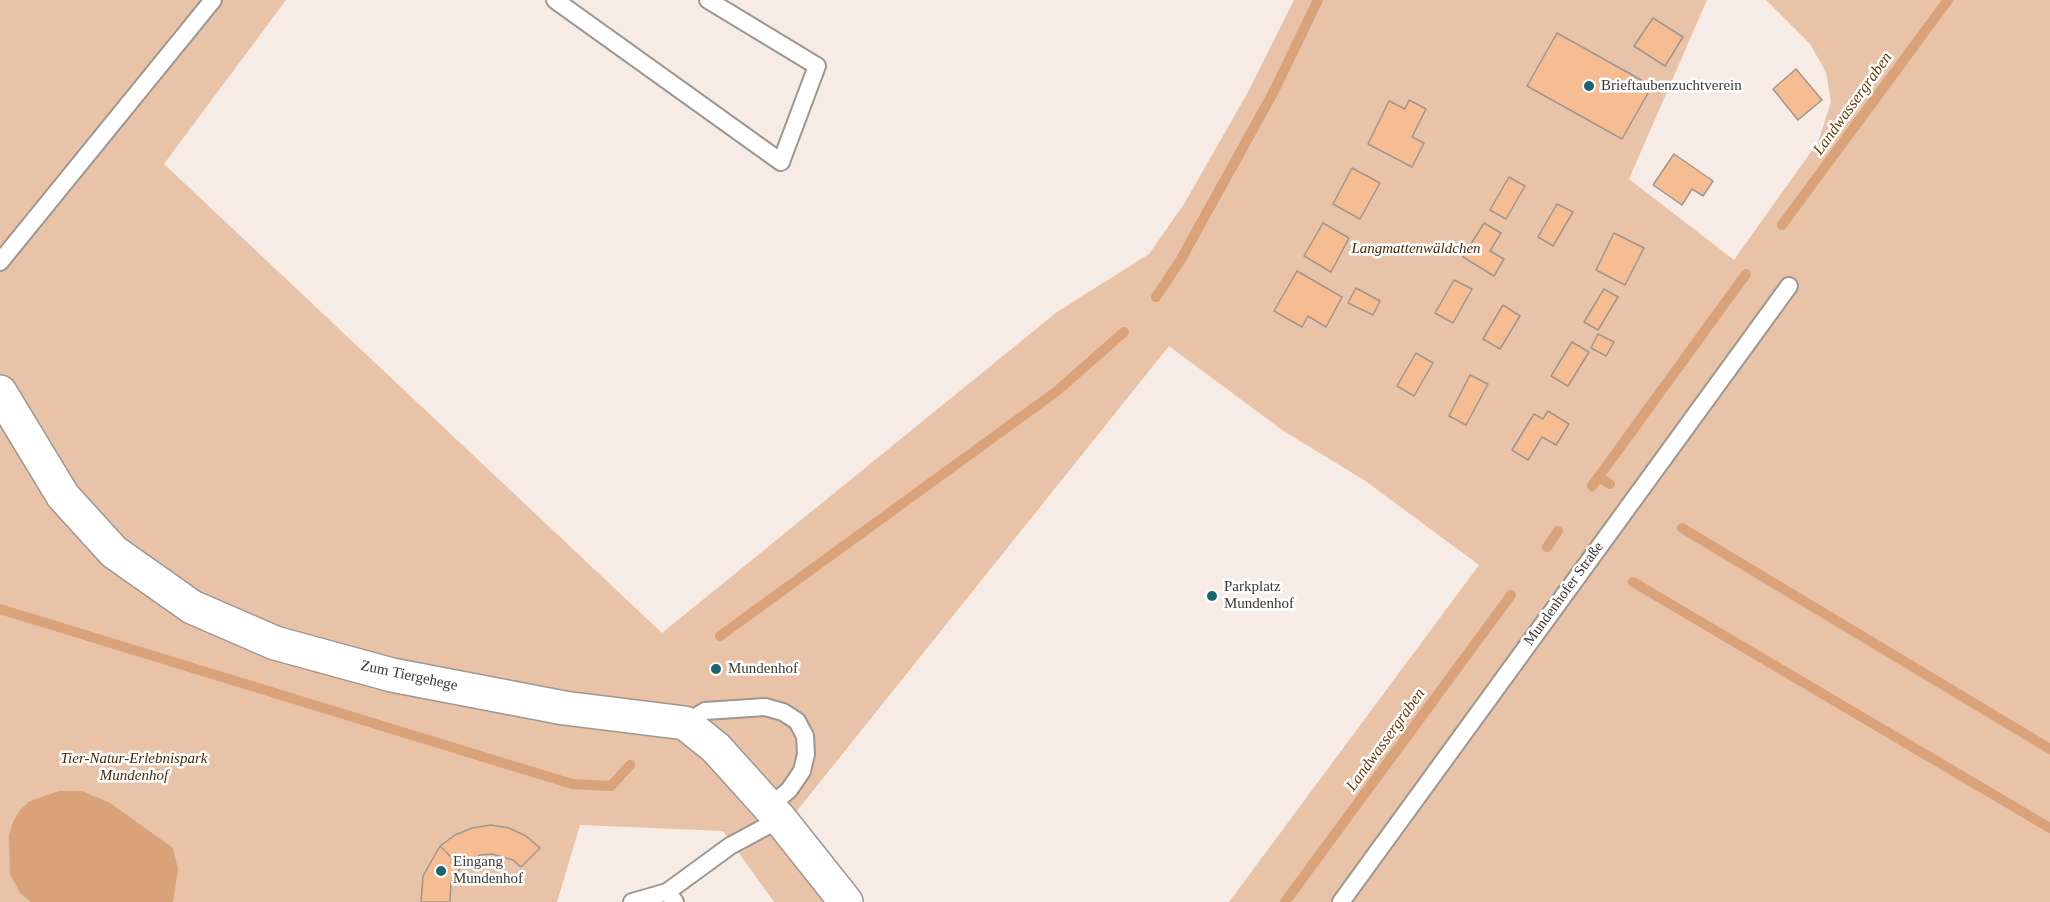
<!DOCTYPE html>
<html>
<head>
<meta charset="utf-8">
<style>
	body { margin:0 }
	canvas { display:block; background:#f6ece5 }
</style>
</head>
<body>
<canvas width="2050" height="902"></canvas>
<script>
const ctx = document.querySelector('canvas').getContext('2d');
ctx.lineJoin = 'round';
function paint(path, color) {
  ctx.fillStyle = color;
  ctx.fill(path, 'evenodd');
}
function poly(rows) {
  const path = new Path2D();
  for (const r of rows) {
    path.moveTo(r[0], r[1]);
    for (let i = 2; i < r.length; i += 2) path.lineTo(r[i], r[i + 1]);
  }
  return path;
}
function strokePath(path, color, width, dash) {
  ctx.strokeStyle = color;
  ctx.lineWidth = width;
  ctx.lineCap = dash ? 'butt' : 'round';
  ctx.setLineDash(dash || []);
  ctx.stroke(path);
}
function write(font, color, halo, rows, align = 'center') {
  ctx.font = font + ' Georgia,serif';
  ctx.lineWidth = 5;
  ctx.setLineDash([]);
  ctx.textBaseline = 'middle';
  ctx.strokeStyle = halo;
  ctx.fillStyle = color;
  for (const [text, x, y, turn = 0] of rows) {
    ctx.save();
    ctx.translate(x, y);
    ctx.rotate((+turn || 0) * Math.PI / 180);
    ctx.textAlign = isNaN(turn) ? turn : align;
    if (halo) ctx.strokeText(text, 0, 0);
    ctx.fillText(text, 0, 0);
    ctx.restore();
  }
}
paint(poly([
	[0,0,286,0,164,164,662,633,1057,312,1149,254,1184,204,1248,92,1294,0,1707,0,1629,179,1734,260,1818,142,1831,102,1826,72,1810,44,1766,0,2050,0,2050,902,1229,902,1479,565,1364,480,1282,430,1169,346,792,817,863,902,774,902,723,831,580,825,557,902,0,902]
]), '#e8c3a8');
paint(poly([
	[59,791,82,791,110,803,173,848,178,869,173,902,31,902,20,893,10,874,9,835,13,822,20,810,30,801]
]), '#d9a278');
strokePath(poly([
	[1782,225,1948,0],
	[1156,297,1180,261,1273,93,1318,0],
	[1598,477,1610,484],
	[1592,486,1746,274],
	[1682,528,2050,749],
	[1547,547,1558,531],
	[1633,582,2050,828],
	[0,609,572,784,611,786,630,765],
	[720,636,1057,391,1124,332],
	[1285,902,1511,595]
]), '#d9a278', 10);
const building = poly([
	[1653,18,1683,37,1665,66,1634,46,1653,18],
	[1557,33,1652,86,1622,139,1527,86,1557,33],
	[1796,69,1822,100,1798,120,1773,89,1796,69],
	[1409,100,1426,109,1412,137,1424,143,1412,167,1368,144,1389,101,1405,109,1409,100],
	[1674,154,1713,181,1703,196,1692,189,1682,205,1653,185,1674,154],
	[1352,168,1380,183,1360,219,1333,204,1352,168],
	[1509,177,1525,186,1506,219,1490,210,1509,177],
	[1557,204,1573,212,1553,246,1538,237,1557,204],
	[1323,223,1349,238,1331,272,1304,256,1323,223],
	[1484,223,1501,233,1490,251,1504,259,1494,276,1463,257,1484,223],
	[1614,233,1644,248,1625,285,1596,270,1614,233],
	[1297,271,1342,297,1326,327,1308,316,1302,327,1274,311,1297,271],
	[1454,280,1472,289,1453,323,1435,313,1454,280],
	[1356,288,1380,301,1373,315,1348,303,1356,288],
	[1604,289,1618,297,1598,330,1584,322,1604,289],
	[1503,305,1520,316,1500,349,1483,339,1503,305],
	[1598,334,1614,342,1606,356,1591,348,1598,334],
	[1572,342,1589,352,1568,386,1551,376,1572,342],
	[1416,353,1433,363,1414,396,1397,386,1416,353],
	[1470,375,1488,384,1466,425,1449,416,1470,375],
	[1548,411,1569,424,1556,445,1542,437,1528,460,1512,450,1534,414,1543,419,1548,411],
	[491,825,509,828,526,836,540,848,521,867,513,860,492,854,480,855,461,867,440,846,455,835,472,828,491,825],
	[440,846,461,867,451,883,450,902,421,902,423,876,440,846]
]);
paint(building, '#f6bd92');
strokePath(building, '#9f968f', 1.5);
const service = poly([
	[555,0,781,162,817,66,708,0],
	[0,262,213,0],
	[685,723,705,711,765,707,783,712,797,721,805,736,806,754,802,771,789,790,769,807],
	[667,892,730,846,780,819],
	[632,902,667,892,675,902],
	[1341,902,1789,286]
]);
const minor = poly([
	[0,392,63,496,114,552,192,607,275,643,392,675,564,708,685,723,716,748,780,819,846,902]
]);
strokePath(service, '#9f968f', 20);
strokePath(minor, '#9f968f', 36);
strokePath(service, '#fff', 16);
strokePath(minor, '#fff', 33);
for (const [x, y, r, color] of [
	[1589,86,6,"#19656f"],
	[1212,596,6,"#19656f"],
	[716,669,6,"#19656f"],
	[441,871,6,"#19656f"]
]) {
  const dot = new Path2D();
  dot.arc(x, y, r, 0, 2 * Math.PI);
  ctx.fillStyle = color;
  ctx.fill(dot);
  strokePath(dot, '#fff', 2);
}
write('15px', '#3b3734', '#fff', [
	["Brieftaubenzuchtverein",1601,86],
	["Parkplatz",1224,587],
	["Mundenhof",1224,604],
	["Mundenhof",728,669],
	["Eingang",453,862],
	["Mundenhof",453,879]
], 'left');
write('italic 15px', '#4c2806', '#fff', [
	["Langmattenwäldchen",1416,249],
	["Tier-Natur-Erlebnispark",134,759],
	["Mundenhof",134,776]
]);
write('15px', '#3b3734', '#fff', [
	["Mundenhofer Straße",1564,594,-54],
	["Zum Tiergehege",409,676,12]
]);
write('italic 16px', '#693600', '#fff', [
	["Landwassergraben",1853,104,-54],
	["Landwassergraben",1386,740,-54]
]);
</script>
</body>
</html>
